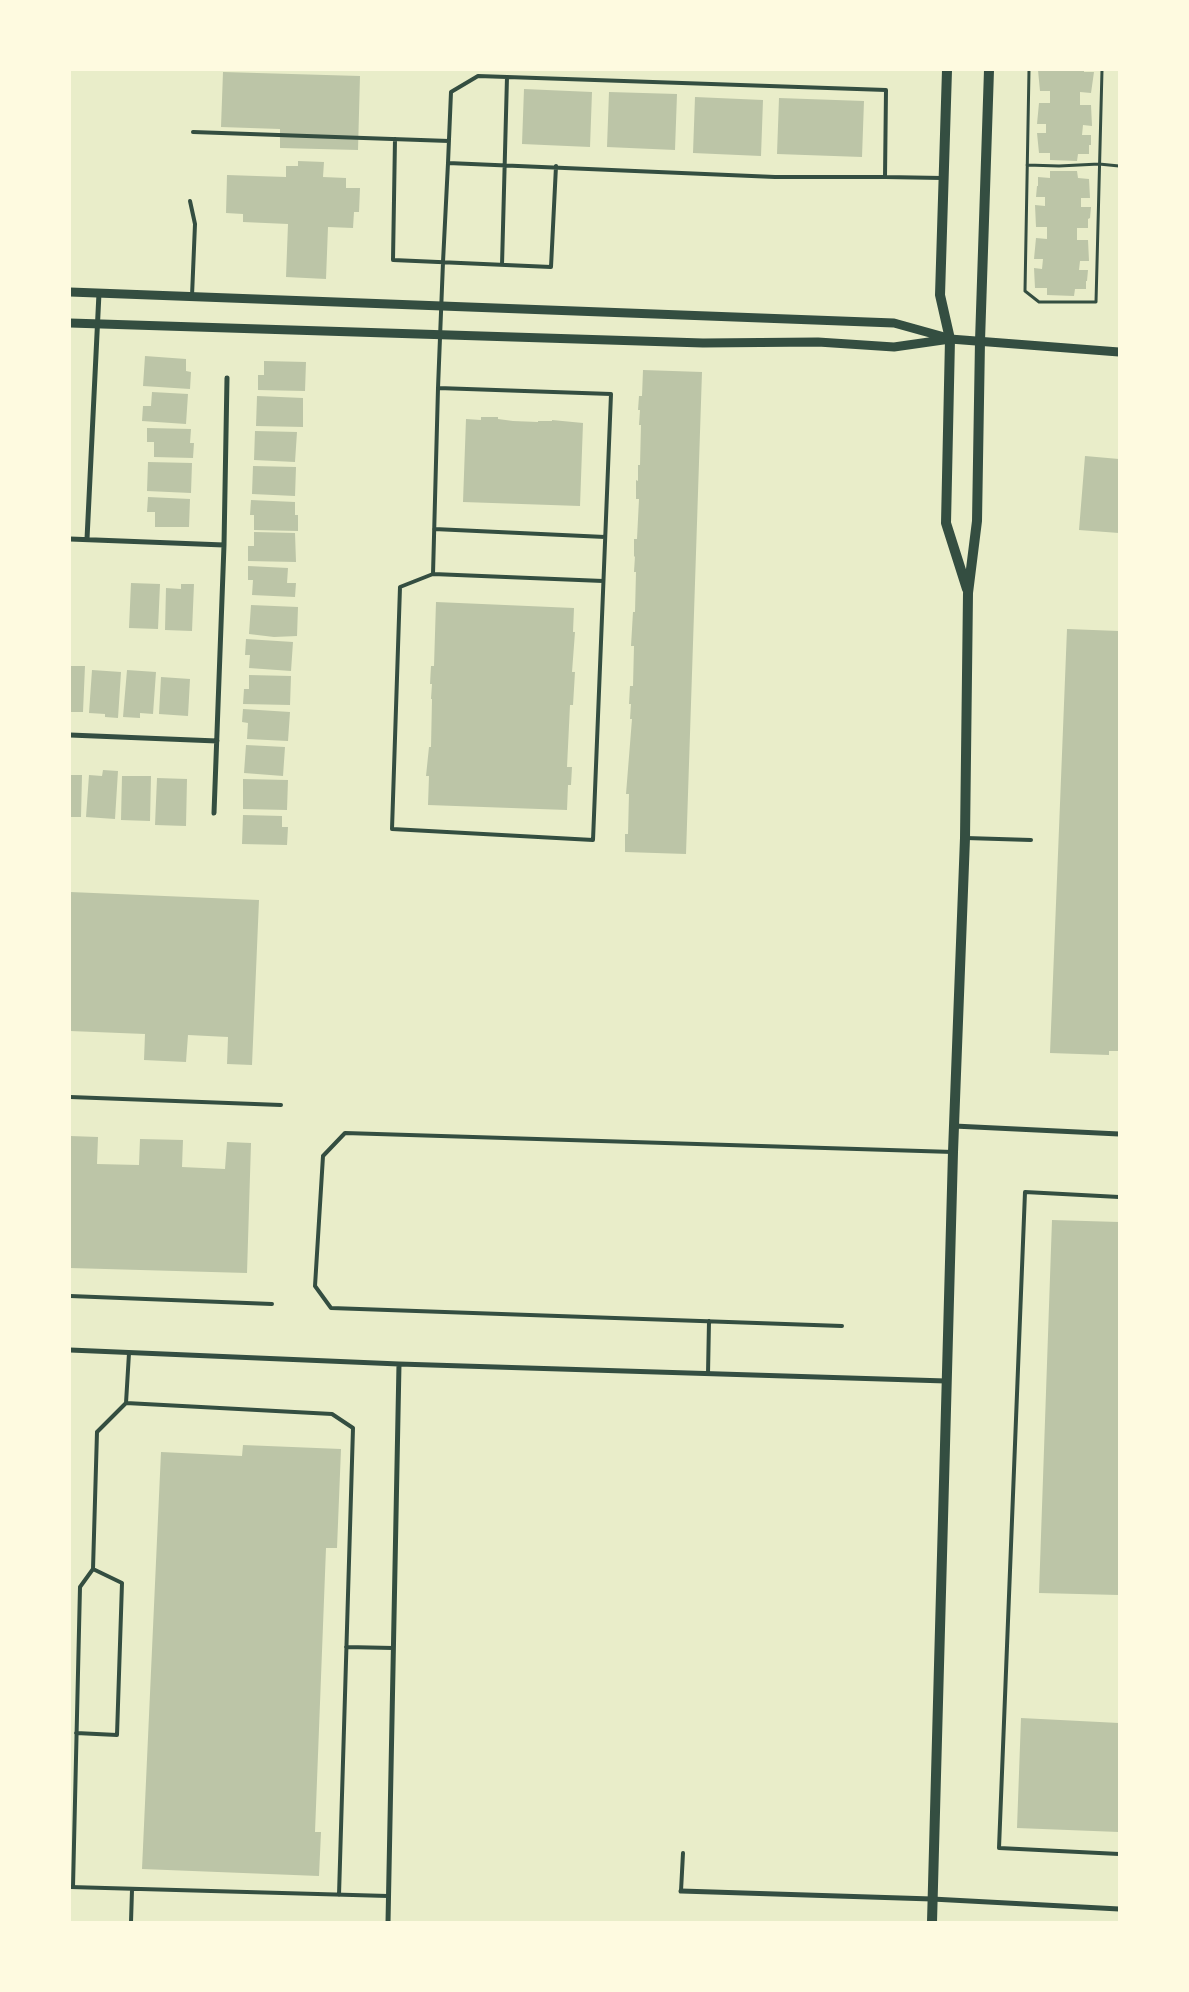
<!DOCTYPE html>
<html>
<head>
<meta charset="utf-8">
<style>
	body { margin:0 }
	#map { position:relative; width:1189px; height:1992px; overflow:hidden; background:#e9edc9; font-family:Inter,sans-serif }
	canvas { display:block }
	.frame { position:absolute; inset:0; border:71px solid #fefae0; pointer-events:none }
</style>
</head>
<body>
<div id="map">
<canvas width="1189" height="1992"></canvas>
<div class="frame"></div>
</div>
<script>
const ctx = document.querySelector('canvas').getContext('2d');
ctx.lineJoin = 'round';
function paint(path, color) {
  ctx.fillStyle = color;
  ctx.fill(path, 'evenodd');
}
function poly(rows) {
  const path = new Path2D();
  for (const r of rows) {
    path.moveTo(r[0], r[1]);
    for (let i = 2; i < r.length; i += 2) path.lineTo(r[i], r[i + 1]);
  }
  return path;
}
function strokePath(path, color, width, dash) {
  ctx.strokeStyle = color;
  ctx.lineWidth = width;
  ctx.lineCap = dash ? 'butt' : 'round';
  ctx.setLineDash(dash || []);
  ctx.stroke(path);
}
paint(poly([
	[1038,70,1084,70,1084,72,1094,72,1091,93,1080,92,1080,105,1091,105,1092,126,1083,125,1082,135,1091,135,1091,145,1089,145,1089,154,1078,154,1077,161,1050,160,1050,153,1039,153,1037,133,1046,133,1046,124,1037,124,1039,103,1050,103,1050,91,1040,91],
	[223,72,360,76,358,150,280,148,280,129,221,127],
	[524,89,592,92,590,147,522,144],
	[609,92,677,94,675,150,607,147],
	[695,97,763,100,761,156,693,153],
	[779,98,864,101,862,157,777,154],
	[298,161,324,162,323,177,346,178,346,188,360,188,359,212,354,212,353,228,328,227,326,279,286,277,288,224,243,222,243,214,226,213,227,175,286,177,286,166,298,166],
	[1050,171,1077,171,1078,178,1089,179,1090,198,1081,198,1081,207,1091,207,1090,218,1088,219,1088,228,1077,228,1077,240,1088,240,1089,261,1080,261,1079,270,1088,270,1087,281,1086,281,1086,289,1075,289,1074,296,1047,295,1047,288,1035,288,1034,268,1042,269,1043,259,1034,259,1036,238,1047,239,1047,227,1036,227,1035,205,1045,206,1045,197,1036,197,1037,186,1038,186,1038,177,1050,178],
	[145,356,186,359,186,371,191,372,190,389,143,386],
	[264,361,306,362,305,391,258,390,258,375,264,375],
	[643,370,702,372,686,854,625,852,625,834,628,834,629,794,626,794,632,719,630,719,631,704,629,704,630,686,633,686,634,646,631,646,633,612,635,612,636,572,634,572,635,556,634,557,634,539,637,539,639,499,636,499,636,480,638,481,638,465,640,465,641,425,639,425,640,410,638,410,639,396,642,396],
	[152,392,188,394,186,424,142,421,143,406,151,406],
	[257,396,303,398,303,427,256,426],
	[481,417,498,417,498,419,513,421,538,422,538,421,552,421,552,420,583,423,580,506,463,502,466,419,481,420],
	[147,428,191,429,190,443,194,443,193,458,154,457,154,442,147,442],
	[255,431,297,432,295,462,254,460],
	[1085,456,1119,459,1119,533,1079,530],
	[148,462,192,463,191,493,147,491],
	[253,466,296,467,295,496,252,494],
	[148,497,190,499,189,527,155,527,155,512,147,512],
	[251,500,295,502,295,515,298,515,298,531,254,530,254,515,250,515],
	[254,532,295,533,296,562,248,561,248,546,254,546],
	[248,566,288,568,287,583,296,583,295,597,252,595,253,580,248,580],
	[131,583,160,584,158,629,129,628],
	[181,584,194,584,192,631,165,630,166,588,181,589],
	[436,602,574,608,573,632,575,632,572,672,575,672,573,705,570,705,567,767,572,767,571,785,568,785,567,810,428,805,429,776,426,776,429,747,431,747,432,699,431,699,432,684,430,684,431,666,434,666],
	[251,605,298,607,297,636,274,637,249,634],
	[1067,629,1119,631,1119,1051,1109,1051,1109,1055,1050,1053],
	[246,639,293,642,291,671,249,668,250,655,245,655],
	[70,666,85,666,83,712,70,712],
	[92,670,121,672,118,718,105,717,105,714,89,713],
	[127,670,156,672,153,714,140,713,140,718,123,717],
	[249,675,291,676,290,705,243,704,244,689,249,689],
	[161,677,190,679,188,716,159,714],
	[243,709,290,712,288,741,247,739,248,723,242,722],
	[246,745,285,747,283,776,244,773],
	[103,770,118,771,115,819,86,817,89,775,102,776],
	[70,775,82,775,81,817,70,817],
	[122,776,151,776,150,821,121,820],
	[157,778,187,779,186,826,155,825],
	[243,779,288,780,287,810,243,809],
	[243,815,282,816,282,827,288,827,287,845,242,844],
	[70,892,259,900,252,1065,227,1064,228,1037,188,1035,186,1062,144,1060,145,1034,70,1031],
	[70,1136,98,1137,97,1164,139,1165,140,1139,183,1140,182,1167,225,1169,227,1142,251,1143,247,1273,70,1268],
	[1052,1220,1119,1222,1119,1595,1039,1593],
	[243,1445,341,1449,337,1548,326,1548,315,1832,321,1832,319,1876,142,1869,161,1452,242,1456],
	[1021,1718,1119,1723,1119,1832,1017,1828]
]), '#bcc5a7');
strokePath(poly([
	[1029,70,1025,291,1039,302,1096,302,1102,70],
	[1027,165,1059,166,1099,164,1119,166]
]), '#344e41', 3);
strokePath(poly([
	[193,132,449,141],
	[395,139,393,260,551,267,556,166],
	[885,177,942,178],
	[190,201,195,224,192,296],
	[502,265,507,77],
	[438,388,611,394,593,840,392,829,400,587,433,574,438,388,443,262,448,163,451,92,478,76,886,90,885,177,775,177,448,163],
	[434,529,605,537],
	[433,574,603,581],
	[966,838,1031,840],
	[70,1097,281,1105],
	[1119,1197,1025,1192,999,1848,1119,1854],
	[70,1296,272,1304],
	[842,1326,331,1308,315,1286,323,1156,345,1133,953,1152],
	[708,1374,709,1321],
	[126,1403,129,1353],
	[346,1647,393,1648],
	[76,1733,117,1735,122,1583,93,1569],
	[70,1887,388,1896],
	[73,1887,80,1587,93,1569,97,1432,126,1403,332,1414,353,1428,339,1895],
	[681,1891,683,1853],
	[131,1922,132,1890]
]), '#344e41', 4);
strokePath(poly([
	[70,539,224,545],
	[87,539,99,293],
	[70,735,217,741],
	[214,813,224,545,227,378],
	[954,1126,1119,1134],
	[70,1350,399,1364,946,1381],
	[681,1891,932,1899,1119,1909],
	[388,1922,399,1364]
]), '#344e41', 5);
strokePath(poly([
	[70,292,894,323,948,338],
	[70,323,703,343,818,342,894,347,950,339,1119,352]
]), '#344e41', 9);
strokePath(poly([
	[947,70,940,295,950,339,946,523,967,589],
	[932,1922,953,1152,965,838,968,593,977,521,980,341,989,70]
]), '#344e41', 10);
</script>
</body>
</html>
